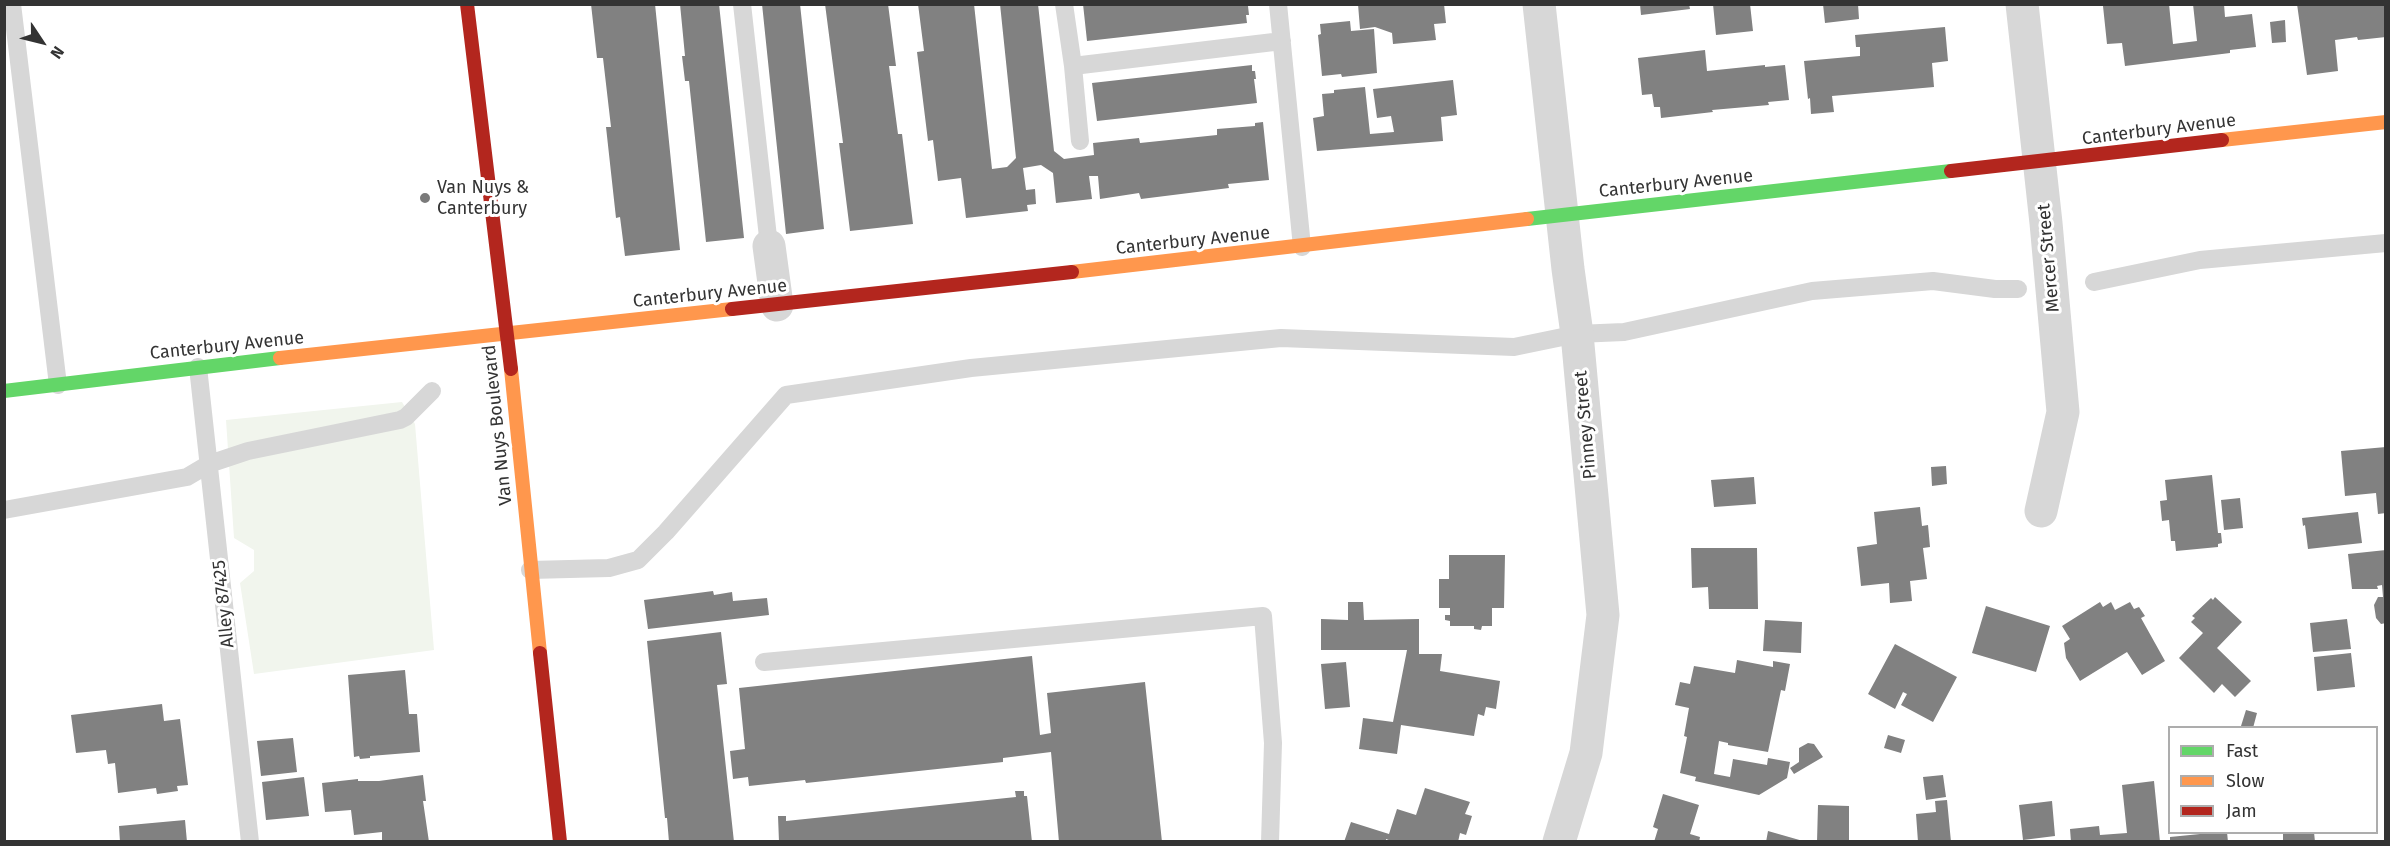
<!DOCTYPE html>
<html>
<head>
<meta charset="utf-8">
<style>
	body { margin:0 }
	#map { position:relative; width:2390px; height:846px; overflow:hidden; background:#fff; font-family:"Fira Sans",sans-serif }
	canvas { display:block }
	.frame { position:absolute; inset:0; border:6px solid #333; pointer-events:none }
	.legend { position:absolute; left:2168px; top:726px; width:210px; height:108px; box-sizing:border-box; background:#fff; border:2px solid #adadad; margin:0; padding:8px 10px; list-style:none; font-size:18px; color:#333 }
	.legend li { display:flex; align-items:center; gap:12px; height:30px }
	.legend b { width:30px; border:2px solid #adadad }
	.north { position:absolute; left:12px; top:12px; width:60px; height:60px; -webkit-text-stroke:4px #fff; paint-order:stroke; rotate:125deg; font-size:16px; font-weight:700; line-height:24px; text-align:center; color:#333 }
	.north::after { content:''; display:block; margin:auto; width:21px; height:27px; background:#333; clip-path:polygon(50% 0,100% 100%,50% 72%,0 100%) }
</style>
</head>
<body>
<div id="map">
<canvas width="2390" height="846"></canvas>
<div class="frame"></div>
<ul class="legend">
<li><b style="height:8px;background:#63d668"></b>Fast</li>
<li><b style="height:8px;background:#ff974d"></b>Slow</li>
<li><b style="height:8px;background:#b3261e"></b>Jam</li>
</ul>
<div class="north">N</div>
</div>
<script>
const ctx = document.querySelector('canvas').getContext('2d');
ctx.lineJoin = 'round';
function paint(path, color) {
  ctx.fillStyle = color;
  ctx.fill(path, 'evenodd');
}
function poly(rows) {
  const path = new Path2D();
  for (const r of rows) {
    path.moveTo(r[0], r[1]);
    for (let i = 2; i < r.length; i += 2) path.lineTo(r[i], r[i + 1]);
  }
  return path;
}
function strokePath(path, color, width, dash) {
  ctx.strokeStyle = color;
  ctx.lineWidth = width;
  ctx.lineCap = dash ? 'butt' : 'round';
  ctx.setLineDash(dash || []);
  ctx.stroke(path);
}
function write(font, color, halo, rows, align = 'center') {
  ctx.font = font + ' "Fira Sans",sans-serif';
  ctx.lineWidth = 6;
  ctx.setLineDash([]);
  ctx.textBaseline = 'middle';
  ctx.strokeStyle = halo;
  ctx.fillStyle = color;
  for (const [text, x, y, turn = 0] of rows) {
    ctx.save();
    ctx.translate(x, y);
    ctx.rotate((+turn || 0) * Math.PI / 180);
    ctx.textAlign = isNaN(turn) ? turn : align;
    if (halo) ctx.strokeText(text, 0, 0);
    ctx.fillText(text, 0, 0);
    ctx.restore();
  }
}
paint(poly([
	[402,402,415,424,434,650,254,674,240,583,254,571,254,550,234,538,226,420]
]), '#f1f5ed');
paint(poly([
	[591,4,655,4,680,250,625,256,620,217,616,218,606,127,611,127,603,58,597,58],
	[680,4,719,4,744,238,706,242,689,81,685,81,682,56,685,56],
	[762,4,800,4,824,229,786,234],
	[825,4,888,4,896,66,889,66,898,134,902,134,913,224,850,231,839,143,843,143],
	[918,4,974,4,992,169,1007,167,1016,158,1000,4,1038,4,1054,151,1064,159,1094,155,1093,143,1139,138,1140,143,1217,135,1217,129,1255,126,1255,123,1263,122,1269,180,1228,184,1229,188,1141,199,1139,193,1100,199,1098,176,1089,176,1092,199,1056,203,1053,173,1041,165,1023,168,1026,190,1035,189,1036,204,1027,205,1028,211,966,218,961,178,938,181,933,140,928,141,917,52,924,51],
	[1083,4,1245,4,1248,6,1249,15,1246,15,1247,23,1087,41],
	[1358,4,1444,4,1446,23,1434,24,1436,40,1393,44,1392,33,1375,27,1360,29],
	[1640,4,1689,4,1690,9,1641,15],
	[1713,4,1750,4,1753,31,1716,35],
	[1823,4,1858,4,1859,19,1825,23],
	[2124,4,2124,6,2169,4,2173,44,2197,41,2193,4,2224,4,2225,17,2252,14,2256,47,2230,50,2230,53,2125,66,2122,43,2107,44,2103,6],
	[2297,4,2386,4,2386,37,2358,40,2357,37,2335,40,2338,71,2307,75],
	[2285,20,2286,42,2272,43,2270,22],
	[1350,21,1351,31,1374,29,1377,73,1342,77,1341,74,1322,76,1318,35,1321,34,1320,24],
	[1945,27,1948,61,1932,63,1934,87,1832,96,1834,112,1811,114,1810,98,1808,99,1804,61,1860,56,1860,47,1856,47,1855,35],
	[1705,50,1707,71,1765,65,1765,67,1785,65,1789,100,1768,102,1769,105,1712,110,1713,112,1661,118,1660,107,1654,107,1652,94,1642,95,1638,58],
	[1252,65,1252,71,1255,71,1256,79,1254,79,1257,103,1097,121,1092,83],
	[1453,80,1457,115,1441,117,1443,141,1317,151,1313,118,1324,116,1322,94,1334,93,1334,90,1365,87,1370,134,1394,132,1391,116,1377,118,1373,89],
	[2386,447,2386,513,2378,514,2376,493,2345,496,2341,451],
	[1946,466,1947,484,1932,486,1931,467],
	[2212,475,2218,533,2221,533,2222,543,2218,544,2218,547,2176,551,2175,541,2171,541,2169,520,2162,521,2160,501,2167,500,2165,480],
	[1754,477,1756,504,1714,507,1711,480],
	[2240,498,2243,528,2224,530,2221,500],
	[1920,507,1922,526,1928,525,1930,547,1923,548,1927,579,1910,581,1912,601,1890,603,1889,583,1861,586,1857,547,1877,544,1874,512],
	[2358,512,2362,543,2308,549,2305,525,2303,526,2302,518],
	[1691,548,1757,548,1758,609,1709,609,1708,587,1692,588],
	[2386,550,2386,623,2381,624,2376,618,2374,605,2378,597,2383,597,2382,585,2377,586,2378,589,2352,589,2348,554],
	[1449,555,1505,555,1504,608,1492,608,1492,626,1482,626,1481,630,1474,629,1474,626,1450,626,1450,621,1445,620,1445,615,1450,615,1450,608,1439,608,1439,579,1449,579],
	[713,591,714,595,732,592,733,601,767,598,769,615,648,629,644,600],
	[2215,597,2242,622,2217,648,2251,681,2235,697,2222,684,2214,693,2179,658,2203,633,2191,622,2195,618,2192,616,2211,598,2213,600],
	[1348,602,1363,602,1364,620,1419,619,1419,654,1442,654,1440,671,1500,681,1496,709,1486,707,1484,716,1478,714,1474,736,1401,725,1397,754,1359,749,1363,718,1393,722,1407,650,1321,650,1321,619,1348,620],
	[2100,602,2103,607,2111,602,2115,610,2130,602,2134,609,2139,607,2145,616,2141,618,2165,661,2142,675,2127,652,2080,681,2066,658,2064,643,2070,639,2062,626],
	[1986,606,2050,626,2036,672,1972,653],
	[2347,619,2351,649,2313,652,2310,623],
	[1765,620,1802,622,1801,653,1763,651],
	[721,632,727,684,717,685,734,842,669,842,667,818,665,818,647,641],
	[1895,644,1957,677,1933,722,1901,705,1907,694,1903,692,1895,709,1868,694],
	[2351,653,2355,687,2317,691,2314,657],
	[1032,656,1040,735,1051,733,1047,693,1145,682,1162,842,1059,842,1051,752,1003,758,1003,762,806,783,805,780,749,786,748,777,733,779,730,751,745,749,739,688],
	[1737,660,1773,667,1773,661,1790,664,1785,691,1781,690,1768,752,1728,745,1728,743,1719,741,1714,774,1730,777,1733,759,1767,765,1768,758,1790,762,1787,778,1759,795,1695,781,1696,777,1680,773,1687,737,1684,736,1689,708,1675,705,1680,682,1690,684,1694,666,1735,673],
	[1346,662,1350,707,1325,709,1321,664],
	[405,670,409,714,417,714,420,752,370,756,370,758,360,759,359,756,354,757,348,675],
	[162,704,164,721,180,719,188,785,177,786,178,791,157,794,156,788,118,793,115,763,108,764,106,750,76,753,71,715],
	[2246,710,2257,713,2253,728,2241,726],
	[1888,735,1905,740,1901,753,1884,748],
	[293,738,297,772,261,776,257,741],
	[1808,743,1814,744,1823,757,1794,774,1790,768,1799,762,1799,748],
	[423,775,426,801,423,801,429,842,382,842,382,832,354,835,351,810,325,812,322,783,358,779,358,781,379,781],
	[1943,775,1946,797,1926,800,1923,777],
	[304,777,309,816,266,820,262,782],
	[2154,781,2160,842,2071,842,2070,829,2099,826,2100,835,2127,833,2122,785],
	[1425,788,1470,802,1465,814,1472,816,1466,835,1460,833,1458,842,1394,842,1386,839,1386,842,1344,842,1351,822,1389,834,1397,809,1416,815],
	[1015,791,1024,791,1024,796,1027,796,1032,842,779,842,778,816,786,816,786,821,1016,797],
	[1663,794,1699,805,1690,834,1700,837,1699,842,1654,842,1658,829,1653,827],
	[1947,800,1951,842,1918,842,1916,814,1936,812,1935,801],
	[2052,801,2055,836,2023,840,2019,805],
	[1818,805,1849,806,1849,842,1817,842],
	[185,820,187,842,120,842,119,826],
	[1768,831,1803,841,1803,842,1766,842],
	[2220,832,2227,832,2228,842,2170,842,2170,837],
	[2283,832,2314,832,2315,842,2283,842]
]), '#818181');
strokePath(poly([
	[12,4,58,385],
	[742,4,769,246],
	[1064,4,1073,66],
	[1278,4,1302,247],
	[1080,141,1073,66,1282,41],
	[2094,282,2200,260,2386,243],
	[198,367,250,842],
	[4,510,187,477,209,464,248,451,400,420,406,417,432,391],
	[530,570,609,568,638,560,666,532,786,395,971,368,1281,338,1514,347,1577,334,1624,332,1812,291,1933,281,1995,289,2018,289],
	[764,662,1263,616,1273,743,1270,842]
]), '#d7d7d7', 18);
strokePath(poly([
	[1539,4,1568,269,1577,334,1603,615,1586,753,1559,842],
	[2022,4,2046,223,2063,412,2041,511],
	[769,246,777,305]
]), '#d7d7d7', 33);
strokePath(poly([
	[1527,219,1951,171],
	[4,391,280,358]
]), '#63d668', 14);
strokePath(poly([
	[2222,140,2386,122],
	[1072,272,1527,219],
	[280,358,732,309],
	[511,369,540,653]
]), '#ff974d', 14);
strokePath(poly([
	[467,4,511,369],
	[1951,171,2222,140],
	[732,309,1072,272],
	[540,653,560,842]
]), '#b3261e', 14);
for (const [x, y, r, color] of [
	[425,198,6,"#7a7a7a"]
]) {
  const dot = new Path2D();
  dot.arc(x, y, r, 0, 2 * Math.PI);
  ctx.fillStyle = color;
  ctx.fill(dot);
  strokePath(dot, '#fff', 2);
}
write('18px', '#333', '#fff', [
	["Canterbury Avenue",2159,130,-7],
	["Canterbury Avenue",1676,184,-6],
	["Canterbury Avenue",1193,241,-6],
	["Mercer Street",2049,258,-95],
	["Canterbury Avenue",710,294,-6],
	["Canterbury Avenue",227,346,-6],
	["Van Nuys Boulevard",498,425,-96],
	["Pinney Street",1586,425,-95],
	["Alley 87425",224,604,-96]
]);
write('18px', '#333', '#fff', [
	["Van Nuys &",437,188],
	["Canterbury",437,209]
], 'left');
</script>
</body>
</html>
